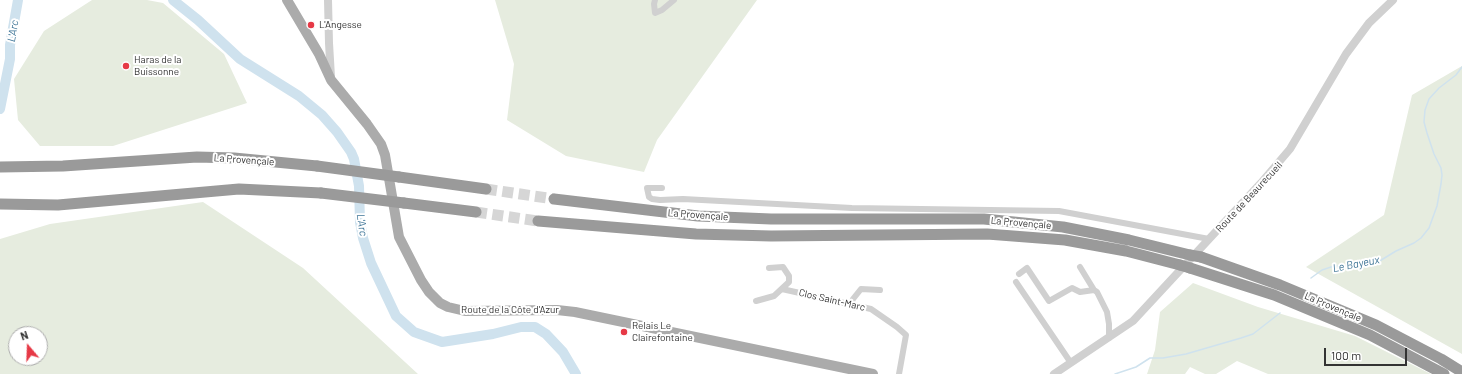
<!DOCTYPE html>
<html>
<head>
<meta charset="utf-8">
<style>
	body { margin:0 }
	#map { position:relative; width:1462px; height:374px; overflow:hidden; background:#fff; font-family:Barlow,sans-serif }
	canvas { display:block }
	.north { position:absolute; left:8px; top:326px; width:40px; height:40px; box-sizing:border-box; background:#fff; border:1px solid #adadad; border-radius:50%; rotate:341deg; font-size:11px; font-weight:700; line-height:16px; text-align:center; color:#333 }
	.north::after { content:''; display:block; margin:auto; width:14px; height:18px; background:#e63946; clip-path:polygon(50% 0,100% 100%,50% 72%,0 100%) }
	.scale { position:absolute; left:1324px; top:348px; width:83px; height:18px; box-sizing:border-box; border:2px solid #333; border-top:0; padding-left:5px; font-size:12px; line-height:14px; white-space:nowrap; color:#333; -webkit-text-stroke:3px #fff; paint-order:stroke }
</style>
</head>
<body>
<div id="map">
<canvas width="1462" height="374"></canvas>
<div class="north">N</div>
<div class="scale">100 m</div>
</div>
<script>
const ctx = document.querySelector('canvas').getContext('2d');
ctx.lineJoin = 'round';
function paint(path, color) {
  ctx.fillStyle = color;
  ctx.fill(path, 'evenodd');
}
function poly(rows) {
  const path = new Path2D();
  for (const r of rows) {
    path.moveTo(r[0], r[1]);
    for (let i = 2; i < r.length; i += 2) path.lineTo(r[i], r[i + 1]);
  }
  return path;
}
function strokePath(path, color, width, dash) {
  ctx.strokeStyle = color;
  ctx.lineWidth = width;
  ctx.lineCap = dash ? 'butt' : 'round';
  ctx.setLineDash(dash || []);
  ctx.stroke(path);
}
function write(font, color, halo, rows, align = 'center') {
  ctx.font = font + ' Barlow,sans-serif';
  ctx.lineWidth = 4;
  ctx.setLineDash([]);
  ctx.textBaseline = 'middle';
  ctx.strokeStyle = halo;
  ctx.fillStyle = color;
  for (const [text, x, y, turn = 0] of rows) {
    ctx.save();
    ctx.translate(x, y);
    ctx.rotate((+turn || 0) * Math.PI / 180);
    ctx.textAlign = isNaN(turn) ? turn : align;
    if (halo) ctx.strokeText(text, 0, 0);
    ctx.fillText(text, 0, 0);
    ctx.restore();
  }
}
paint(poly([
	[92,0,147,0,163,3,224,54,247,103,113,146,40,146,18,120,14,79,44,31],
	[495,0,757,0,657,140,644,172,566,156,507,120,514,64],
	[1462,66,1462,354,1306,267,1384,215,1412,95],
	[203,202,303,268,418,374,0,374,0,239,50,224],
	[16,334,40,334,40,358,16,358],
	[1193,283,1258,307,1355,336,1431,374,1268,374,1237,361,1216,374,1205,374,1190,367,1185,374,1147,374,1155,350,1160,312]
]), '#e6ecdf');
strokePath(poly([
	[1311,278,1322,270,1334,266,1369,265,1378,262,1396,251,1414,243,1421,238,1429,228,1437,206,1441,184,1442,175,1441,168,1434,154,1427,133,1424,122,1425,110,1429,99,1439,88,1456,75,1462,67],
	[1115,374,1136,367,1150,358,1163,358,1186,354,1241,338,1253,334,1280,313]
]), '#cfe2ee', 1.5);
strokePath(poly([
	[173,0,198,20,240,59,299,96,322,115,337,132,351,152,354,159,359,186,360,222,363,238,371,263,396,316,414,332,442,342,493,334,521,327,535,327,546,334,563,352,576,374],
	[0,109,10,59,10,45,18,0]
]), '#cfe2ee', 10);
strokePath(poly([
	[486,189,554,199],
	[476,212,538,221]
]), '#d6d6d6', 11, [11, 5.5]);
strokePath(poly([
	[655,0,654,4,655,13,662,10,674,0],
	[662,188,647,188,649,197,652,199,660,200,683,199,852,208,1059,211,1209,239],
	[1080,267,1094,290],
	[1019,274,1027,268,1049,301,1072,288,1080,292,1094,290,1097,292,1107,312,1109,324,1109,338],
	[1016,282,1071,363],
	[782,289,871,309,897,327,906,335,899,374],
	[756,301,774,296,789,282,789,276,783,267,769,268],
	[851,305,853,299,861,289,880,290]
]), '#d0d0d0', 6);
strokePath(poly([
	[328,0,329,43,331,77],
	[1054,374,1133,321,1261,183,1290,149,1346,54,1369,23,1393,0]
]), '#d0d0d0', 8);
strokePath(poly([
	[287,0,319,54,331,80,367,124,381,144,385,155,399,237,421,280,429,292,440,303,448,307,465,311,557,310,575,312,873,374]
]), '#ababab', 10);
strokePath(poly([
	[0,167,63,166,197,157,234,158,317,166],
	[399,177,486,189],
	[554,199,698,216,771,219,984,219,1063,227,1129,240,1190,255],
	[404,203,476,212],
	[0,204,58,205,239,189,321,193],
	[538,221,696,234,771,236,987,234,1065,240,1126,251,1180,265],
	[1201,257,1280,285,1376,325,1441,359,1462,372],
	[1190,268,1274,295,1370,335,1444,374]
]), '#9a9a9a', 11);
strokePath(poly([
	[317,166,399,177],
	[321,193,404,203],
	[1190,255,1201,257],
	[1180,265,1190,268]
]), '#9a9a9a', 11);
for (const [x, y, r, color] of [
	[311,25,4,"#e63946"],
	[126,66,4,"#e63946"],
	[624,332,4,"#e63946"]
]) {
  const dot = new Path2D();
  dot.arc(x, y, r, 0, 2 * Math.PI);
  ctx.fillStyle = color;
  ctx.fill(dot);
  strokePath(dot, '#fff', 1.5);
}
write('10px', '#333', '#fff', [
	["L'Angesse",319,25],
	["Haras de la",134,60],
	["Buissonne",134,72],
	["Relais Le",632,326],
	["Clairefontaine",632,338]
], 'left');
write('10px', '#333', '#fff', [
	["La Provençale",244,160,4],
	["Route de Beaurecueil",1249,197,-47],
	["La Provençale",698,215,4],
	["La Provençale",1021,223,5],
	["Clos Saint-Marc",832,300,13],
	["La Provençale",1333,307,23],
	["Route de la Côte d'Azur",510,310]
]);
write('italic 11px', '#3f7597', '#fff', [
	["L'Arc",13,31,-80],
	["L'Arc",362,225,82],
	["Le Bayeux",1356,264,-11]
]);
</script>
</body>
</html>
